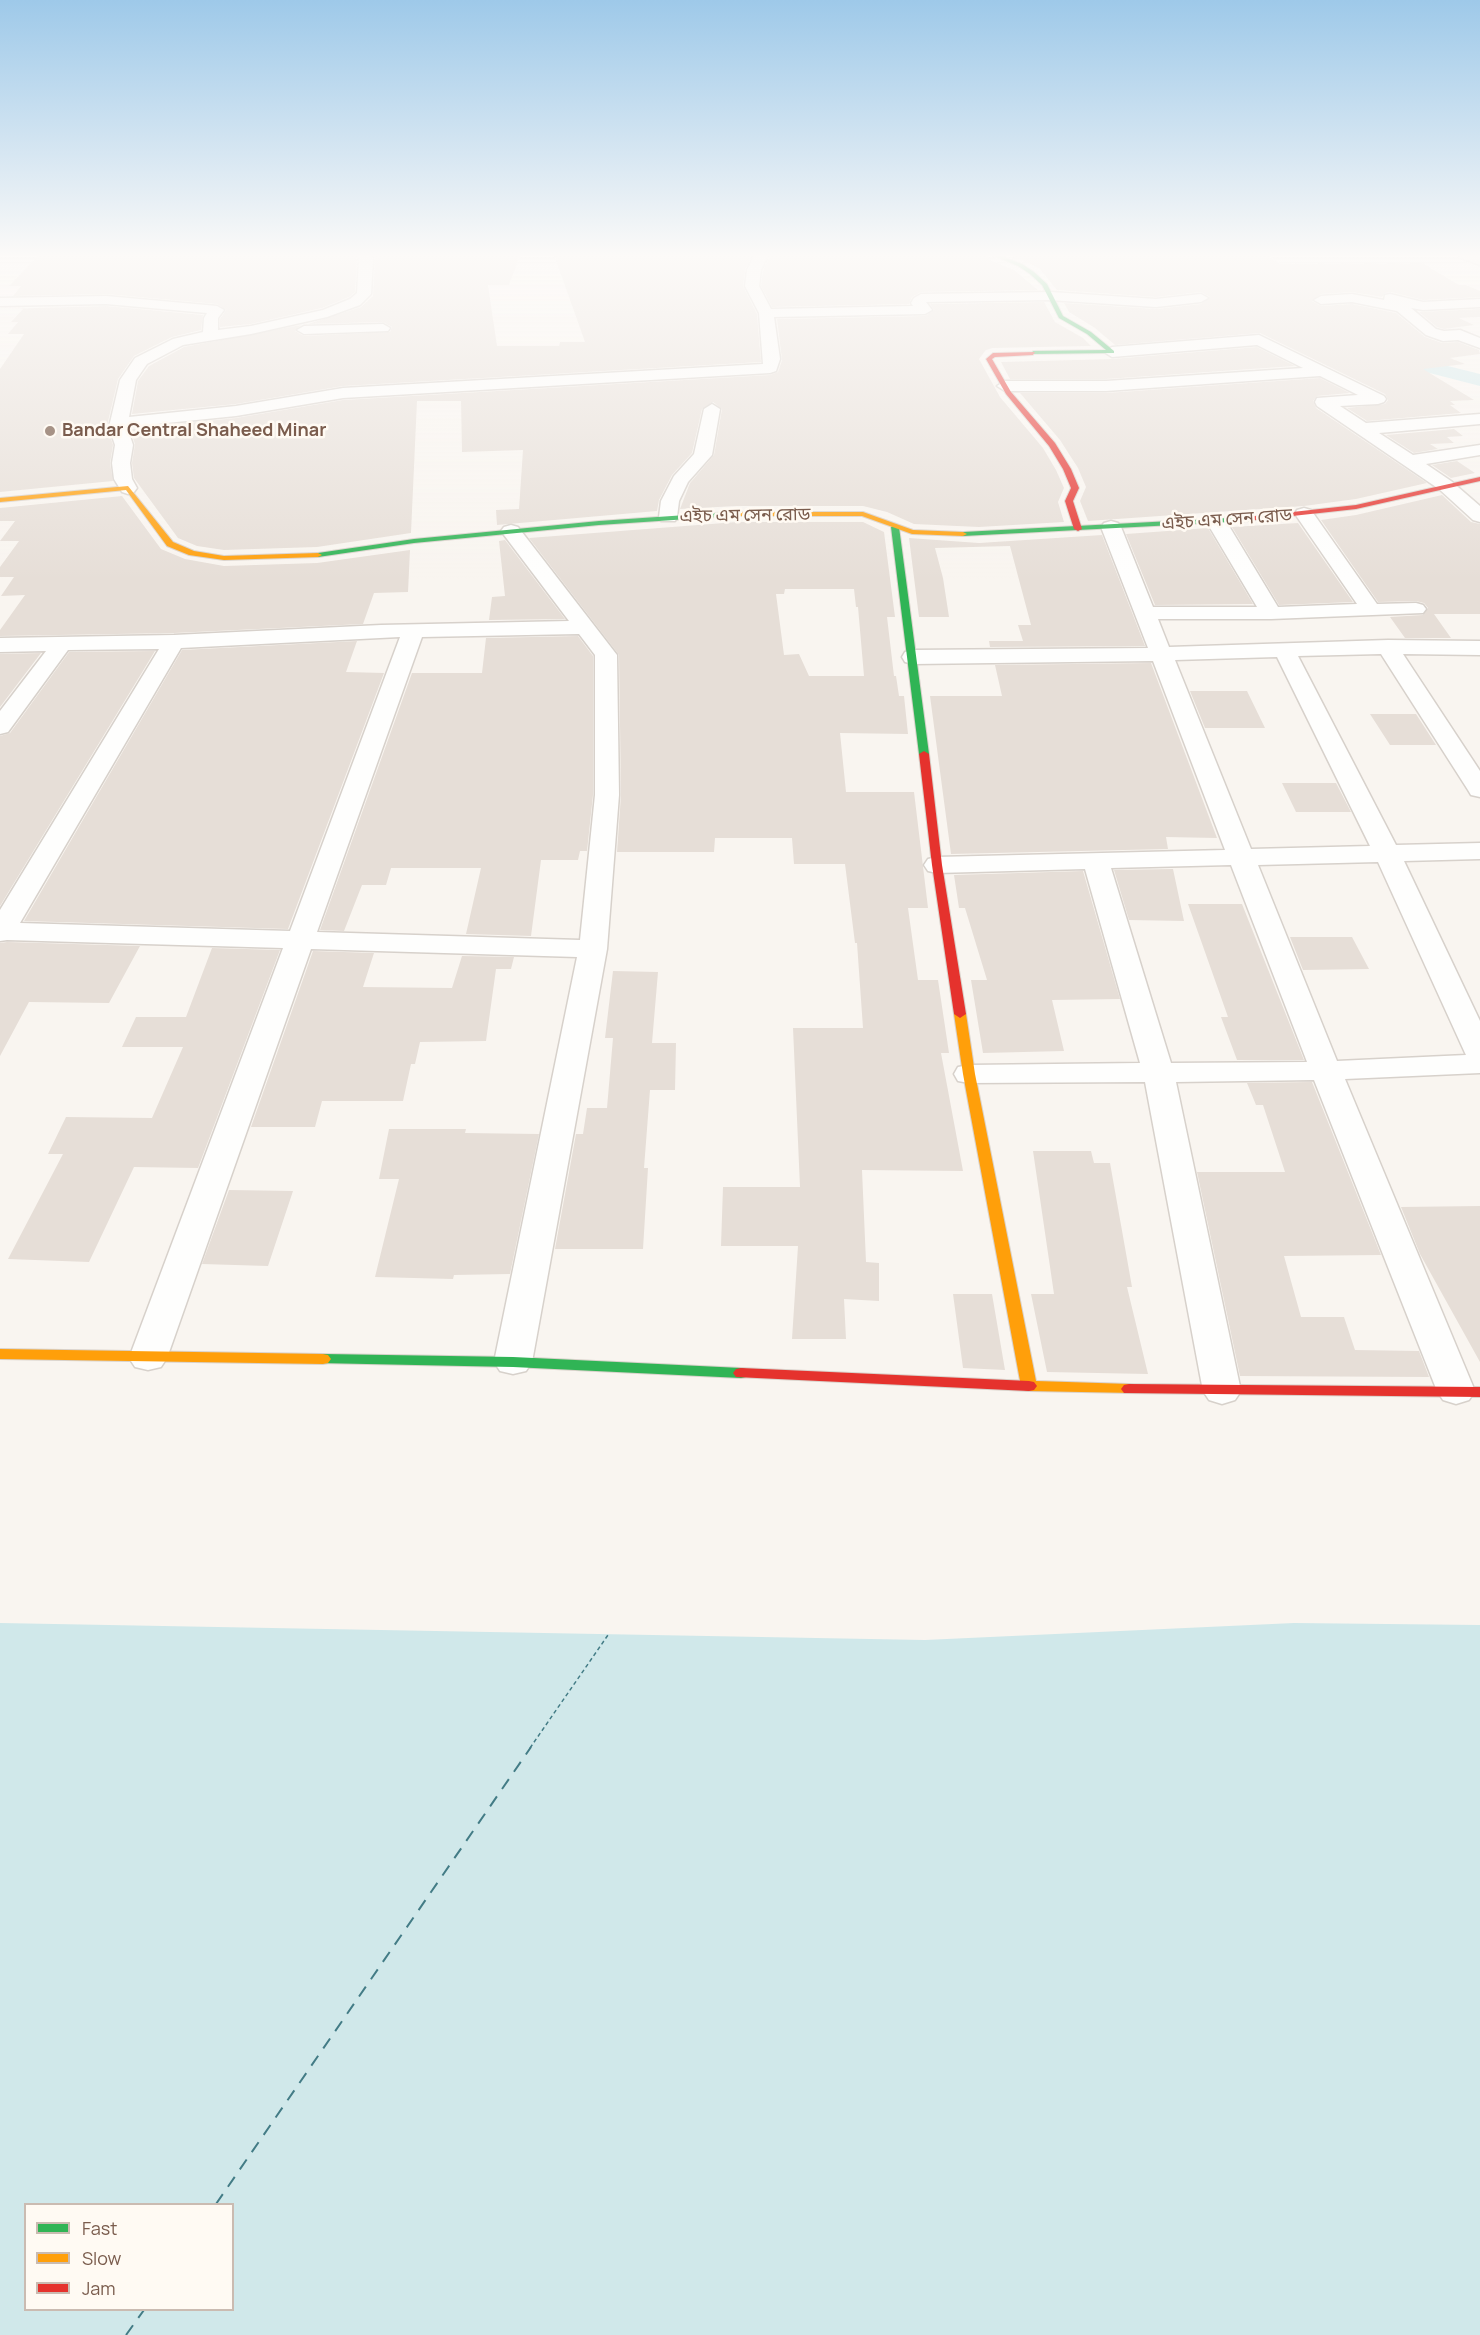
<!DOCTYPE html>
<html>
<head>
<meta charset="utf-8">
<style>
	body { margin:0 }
	#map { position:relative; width:1480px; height:2335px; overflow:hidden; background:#f9f5f0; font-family:Manrope,sans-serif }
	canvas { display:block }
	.legend { position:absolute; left:24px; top:2203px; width:210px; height:108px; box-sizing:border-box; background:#fffaf3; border:2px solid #cabbb1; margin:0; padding:8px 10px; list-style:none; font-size:18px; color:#7a5c4d }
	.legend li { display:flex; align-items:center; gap:12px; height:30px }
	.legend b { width:30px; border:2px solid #cabbb1 }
</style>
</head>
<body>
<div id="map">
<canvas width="1480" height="2335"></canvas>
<ul class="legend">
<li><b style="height:8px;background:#30b455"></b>Fast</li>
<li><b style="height:8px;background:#ff9f0a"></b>Slow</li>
<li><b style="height:8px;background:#e5322d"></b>Jam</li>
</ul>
</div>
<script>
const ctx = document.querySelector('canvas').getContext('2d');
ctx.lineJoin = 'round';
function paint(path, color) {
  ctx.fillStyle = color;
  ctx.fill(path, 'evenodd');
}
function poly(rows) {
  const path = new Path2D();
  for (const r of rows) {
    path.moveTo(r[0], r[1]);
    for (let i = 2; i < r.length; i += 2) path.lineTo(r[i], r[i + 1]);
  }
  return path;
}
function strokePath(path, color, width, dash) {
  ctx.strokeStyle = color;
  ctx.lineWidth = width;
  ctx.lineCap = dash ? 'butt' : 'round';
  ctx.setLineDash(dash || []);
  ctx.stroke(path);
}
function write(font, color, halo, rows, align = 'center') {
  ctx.font = font + ' Manrope,"Noto Sans Bengali",sans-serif';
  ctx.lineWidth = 5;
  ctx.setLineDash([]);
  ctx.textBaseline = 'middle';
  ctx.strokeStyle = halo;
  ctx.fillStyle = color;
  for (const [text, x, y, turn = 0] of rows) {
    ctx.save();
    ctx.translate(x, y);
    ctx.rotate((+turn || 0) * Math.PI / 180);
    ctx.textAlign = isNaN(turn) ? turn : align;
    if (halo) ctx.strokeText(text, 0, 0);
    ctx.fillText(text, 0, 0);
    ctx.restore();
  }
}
paint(poly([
	[0,1623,925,1640,1294,1623,1480,1625,1480,2335,0,2335],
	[26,2204,232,2204,232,2310,26,2310]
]), '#d0e8ea');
paint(poly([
	[1380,344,1428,361,1480,374,1480,386,1414,369,1373,354,1371,350,1373,346,1380,344]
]), '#d0e8ea');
strokePath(poly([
	[530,1748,608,1635]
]), '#437c86', 1.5, [4, 3]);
strokePath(poly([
	[216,2204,531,1747],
	[126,2335,144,2310]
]), '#437c86', 2, [12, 9]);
paint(poly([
	[44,255,355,255,357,259,355,292,349,297,322,308,251,324,220,327,220,319,226,310,217,304,106,294,13,296,21,286,9,286,38,256],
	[372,255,520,255,509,285,488,285,497,346,559,346,560,342,585,342,554,255,753,255,745,270,743,286,757,314,761,362,343,386,236,404,132,414,138,381,149,366,184,347,301,325,295,331,304,336,390,332,392,327,383,322,308,324,361,307,373,296,375,259],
	[770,255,987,255,989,260,1014,270,1038,290,921,292,912,297,909,304,772,307,761,286,763,271],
	[1010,255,1267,255,1280,264,1422,263,1459,285,1466,285,1480,291,1480,297,1423,300,1391,292,1385,293,1382,297,1352,292,1321,294,1312,301,1321,306,1352,304,1396,313,1425,337,1442,343,1458,342,1479,350,1480,354,1450,358,1465,364,1423,369,1474,400,1450,401,1455,405,1450,405,1461,413,1367,421,1347,408,1385,404,1388,400,1385,394,1260,333,1115,345,1095,328,1069,312,1064,303,1156,309,1201,304,1210,297,1201,292,1156,297,1057,290,1039,268],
	[1044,302,1055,322,1083,338,1091,346,993,348,986,350,979,359,1000,397,1043,448,1056,470,1064,488,1058,502,1064,522,979,527,914,524,887,512,863,506,737,506,680,509,690,483,714,455,722,409,713,402,702,409,692,453,672,475,659,500,657,511,497,525,496,510,519,509,523,450,462,452,461,401,417,401,411,533,317,547,224,550,197,546,178,538,134,478,132,463,135,444,130,429,236,418,343,400,770,375,778,372,782,360,777,319,925,316,934,310,930,304],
	[106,306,203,315,201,330,172,337,134,356,118,379,107,426,113,445,110,463,113,481,0,492,0,369,24,334,8,334,18,322,11,322,24,308,2,309],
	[1480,309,1480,317,1459,318,1474,325,1444,329,1437,327,1419,312],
	[1257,347,1295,366,1106,379,1010,379,1001,362,1112,359],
	[1320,378,1350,393,1317,396,1313,401,1316,408,1427,483,1356,499,1304,506,1088,521,1080,501,1086,487,1078,468,1060,440,1020,393,1106,393],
	[1454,429,1463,436,1447,437,1454,443,1430,444,1438,449,1414,453,1386,435],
	[1457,461,1475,473,1451,478,1432,465],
	[1442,495,1471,522,1480,524,1480,614,1434,614,1451,638,1405,638,1390,617,1423,615,1428,608,1424,603,1416,601,1378,602,1321,520,1356,515],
	[122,496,161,549,185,559,224,566,317,563,410,550,408,592,374,593,363,624,174,633,0,636,0,630,25,595,1,596,14,577,0,577,0,567,19,541,0,541,15,521,0,521,0,508],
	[737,522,863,522,884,532,895,617,887,617,894,676,896,676,899,696,904,696,908,734,840,733,846,792,914,792,928,908,908,908,918,980,938,980,949,1053,941,1053,963,1171,862,1170,866,1262,879,1263,879,1301,844,1299,846,1339,792,1339,798,1246,721,1246,723,1187,800,1187,793,1028,863,1028,857,943,855,943,845,864,794,864,792,838,715,838,714,852,617,852,621,795,619,655,529,538],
	[785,589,854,589,856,607,858,607,864,676,809,676,799,654,784,655,776,594,784,594],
	[1298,523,1353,602,1279,605,1232,527],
	[1208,528,1253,604,1155,605,1126,534],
	[1102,535,1145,646,990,647,989,641,1023,641,1018,625,1031,625,1010,546,935,548,943,578,949,617,919,617,909,538,979,543],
	[505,540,565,619,489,620,492,597,505,596,499,541],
	[578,636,593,656,593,795,587,851,580,851,578,860,541,860,531,936,466,934,481,868,391,868,386,885,362,885,344,931,320,930,412,673,482,673,486,638],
	[357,641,346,672,384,673,288,929,24,921,182,650],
	[155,651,0,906,0,736,10,733,69,652],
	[41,653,0,707,0,654],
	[1151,663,1217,838,1166,837,1168,849,951,854,930,696,1002,696,995,665],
	[1190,691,1247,691,1265,728,1205,728],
	[1370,714,1416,714,1436,745,1390,745],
	[1282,783,1336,783,1351,812,1296,812],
	[1173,869,1184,921,1129,920,1114,870],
	[1083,871,1120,999,1052,1000,1064,1051,983,1053,971,980,987,980,965,908,959,908,954,875],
	[1188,904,1242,904,1304,1060,1237,1060,1221,1017,1228,1017],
	[1290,937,1352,937,1369,969,1303,970],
	[7,942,140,946,109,1003,29,1002,0,1056,0,943],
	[212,948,280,950,198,1168,134,1167,89,1262,8,1259,63,1154,48,1154,66,1117,152,1118,183,1047,122,1047,136,1017,186,1017],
	[313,951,374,953,363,987,452,988,462,956,514,957,511,969,496,969,486,1041,420,1042,415,1064,411,1064,403,1101,322,1101,315,1127,251,1127],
	[613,971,658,972,652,1043,676,1043,675,1090,650,1090,644,1168,648,1168,643,1249,555,1249,576,1134,583,1134,587,1108,607,1108,613,1038,605,1038],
	[1312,1082,1381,1255,1284,1256,1301,1317,1344,1317,1355,1350,1419,1351,1429,1377,1240,1376,1197,1172,1285,1172,1263,1105,1256,1105,1247,1083],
	[389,1129,466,1129,465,1133,539,1134,510,1274,454,1275,453,1279,375,1277,399,1179,379,1179],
	[1033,1151,1091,1151,1094,1163,1110,1163,1132,1287,1127,1287,1148,1374,1047,1372,1031,1294,1054,1294],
	[229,1190,293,1191,268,1266,202,1264],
	[1480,1206,1480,1362,1420,1254,1401,1207],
	[953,1294,992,1294,1005,1370,963,1368]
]), '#e6ded7');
const street = poly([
	[357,255,370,255,373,259,371,294,360,305,327,317,251,334,183,345,147,364,136,380,129,417,236,406,343,388,763,364,759,313,745,286,747,270,755,255,768,255,761,270,759,286,771,309,913,306,911,303,914,298,921,294,1051,292,1156,299,1201,294,1208,298,1201,302,1156,307,1049,300,926,302,932,310,925,314,774,317,780,359,776,371,770,373,343,398,236,416,127,427,133,445,130,463,132,479,137,488,134,492,128,494,122,492,114,479,112,463,115,445,109,427,120,380,135,358,173,339,203,332,204,318,207,313,106,304,0,306,0,298,106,296,217,306,224,310,218,318,218,330,251,326,323,310,350,299,357,293,359,259,357,255],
	[1459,255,1480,256,1480,265,1461,258,1459,255],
	[1352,294,1384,300,1385,295,1390,294,1423,302,1480,299,1480,307,1423,310,1411,308,1436,329,1444,331,1460,330,1480,338,1480,348,1458,340,1443,341,1426,335,1397,311,1352,302,1321,304,1314,300,1321,296,1352,294],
	[383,324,390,328,388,331,304,334,297,330,304,326,383,324],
	[1259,335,1384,396,1386,399,1384,402,1378,404,1340,406,1366,423,1480,414,1480,424,1379,433,1413,455,1480,445,1480,455,1426,464,1451,481,1480,506,1480,522,1473,520,1439,489,1317,406,1315,402,1317,398,1358,395,1320,376,1106,391,1005,391,997,386,1005,381,1106,381,1303,368,1257,345,1112,357,1104,352,1112,347,1259,335],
	[712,404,720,409,712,455,688,482,679,501,677,517,675,521,661,521,659,517,661,501,674,476,694,454,704,409,712,404],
	[1304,508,1311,510,1377,604,1416,603,1423,605,1426,609,1423,613,1271,619,1158,619,1169,647,1388,640,1480,641,1480,655,1403,654,1480,771,1480,797,1471,795,1468,790,1381,654,1298,656,1396,845,1480,843,1480,859,1404,861,1480,1021,1480,1073,1345,1079,1475,1391,1469,1400,1456,1404,1443,1400,1437,1391,1314,1080,1176,1082,1241,1391,1235,1400,1222,1404,1209,1400,1203,1391,1145,1082,969,1083,958,1081,954,1074,958,1067,969,1065,1140,1063,1085,869,937,873,928,871,924,865,928,859,937,857,1225,850,1153,661,913,664,905,662,902,657,905,652,913,650,1148,648,1101,527,1104,523,1111,521,1118,523,1121,527,1153,607,1257,607,1206,521,1209,517,1216,515,1223,517,1226,521,1278,607,1357,604,1295,514,1297,510,1304,508],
	[1277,657,1370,846,1251,849,1175,660,1277,657],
	[1378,862,1465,1053,1466,1055,1337,1061,1258,865,1378,862],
	[1231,865,1307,1062,1171,1063,1111,868,1231,865],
	[511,525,518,527,617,655,619,795,607,949,532,1362,526,1371,513,1374,500,1371,494,1362,577,957,311,949,167,1358,161,1367,148,1370,135,1367,129,1358,283,948,7,940,0,941,0,910,159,649,68,650,8,732,0,734,0,711,46,651,0,652,0,638,174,635,381,625,569,621,501,531,504,527,511,525],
	[579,634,595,655,595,795,580,940,317,932,422,637,579,634],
	[400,637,290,931,20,923,181,648,400,637]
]);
const fast = poly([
	[992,255,999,255,1022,264,1034,272,1047,284,1063,316,1091,332,1114,351,1114,353,1031,354,1033,351,1106,350,1087,334,1059,318,1042,285,1030,274,1018,266,992,255],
	[730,512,734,514,733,516,599,525,414,543,318,557,314,555,318,553,414,539,599,521,730,512],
	[1247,517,1251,519,1250,521,963,536,959,534,963,532,1247,517],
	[895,525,899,527,929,754,924,757,919,754,891,527,895,525],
	[323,1354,513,1357,741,1368,746,1369,749,1373,746,1377,741,1378,513,1367,318,1363,315,1359,318,1355,323,1354]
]);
const slow = poly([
	[128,486,173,542,194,551,224,556,318,553,322,555,318,557,224,560,189,555,167,546,126,490,0,502,0,498,128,486],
	[727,512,863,512,913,530,963,532,967,534,963,536,912,534,862,516,730,516,726,514,727,512],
	[960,1010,966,1014,975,1074,1036,1381,1129,1384,1134,1385,1137,1389,1134,1393,1029,1391,1024,1390,1021,1386,963,1074,954,1014,960,1010],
	[0,1349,323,1354,328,1355,331,1359,328,1363,323,1364,0,1359,0,1349]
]);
const jam = poly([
	[1035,352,1033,355,995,357,992,359,1011,392,1055,443,1071,469,1079,488,1073,501,1082,529,1078,531,1074,529,1065,501,1071,488,1063,469,1049,446,1006,394,986,359,993,353,1035,352],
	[1480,477,1480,481,1356,509,1247,521,1243,519,1247,517,1356,505,1480,477],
	[924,751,929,754,942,865,966,1014,960,1018,954,1014,932,865,919,754,924,751],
	[741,1368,1029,1381,1034,1382,1037,1386,1034,1390,1029,1391,736,1377,733,1373,736,1369,741,1368],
	[1129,1384,1480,1387,1480,1397,1124,1393,1121,1389,1124,1385,1129,1384]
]);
strokePath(street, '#d7d1cb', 3);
strokePath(fast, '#d9d2cb', 2);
strokePath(slow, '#d9d2cb', 2);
strokePath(jam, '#d9d2cb', 2);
paint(street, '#fefefd');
paint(fast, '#30b455');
paint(slow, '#ff9f0a');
paint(jam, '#e5322d');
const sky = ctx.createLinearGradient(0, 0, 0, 581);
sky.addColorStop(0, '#9ec9e9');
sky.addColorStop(0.44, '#fcfaf8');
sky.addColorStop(1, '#fcfaf800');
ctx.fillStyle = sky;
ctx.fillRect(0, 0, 1480, 581);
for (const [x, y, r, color] of [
	[50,431,6,"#a69286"]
]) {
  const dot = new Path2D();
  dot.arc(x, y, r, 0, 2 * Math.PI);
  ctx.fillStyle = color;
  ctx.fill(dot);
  strokePath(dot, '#fffaf3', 2);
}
write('bold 18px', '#7a5c4d', '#fffaf3', [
	["Bandar Central Shaheed Minar",62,431]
], 'left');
write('18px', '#7a5c4d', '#fffaf3', [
	["এইচ এম সেন রোড",745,516,-1],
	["এইচ এম সেন রোড",1227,520,-4]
]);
</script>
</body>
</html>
